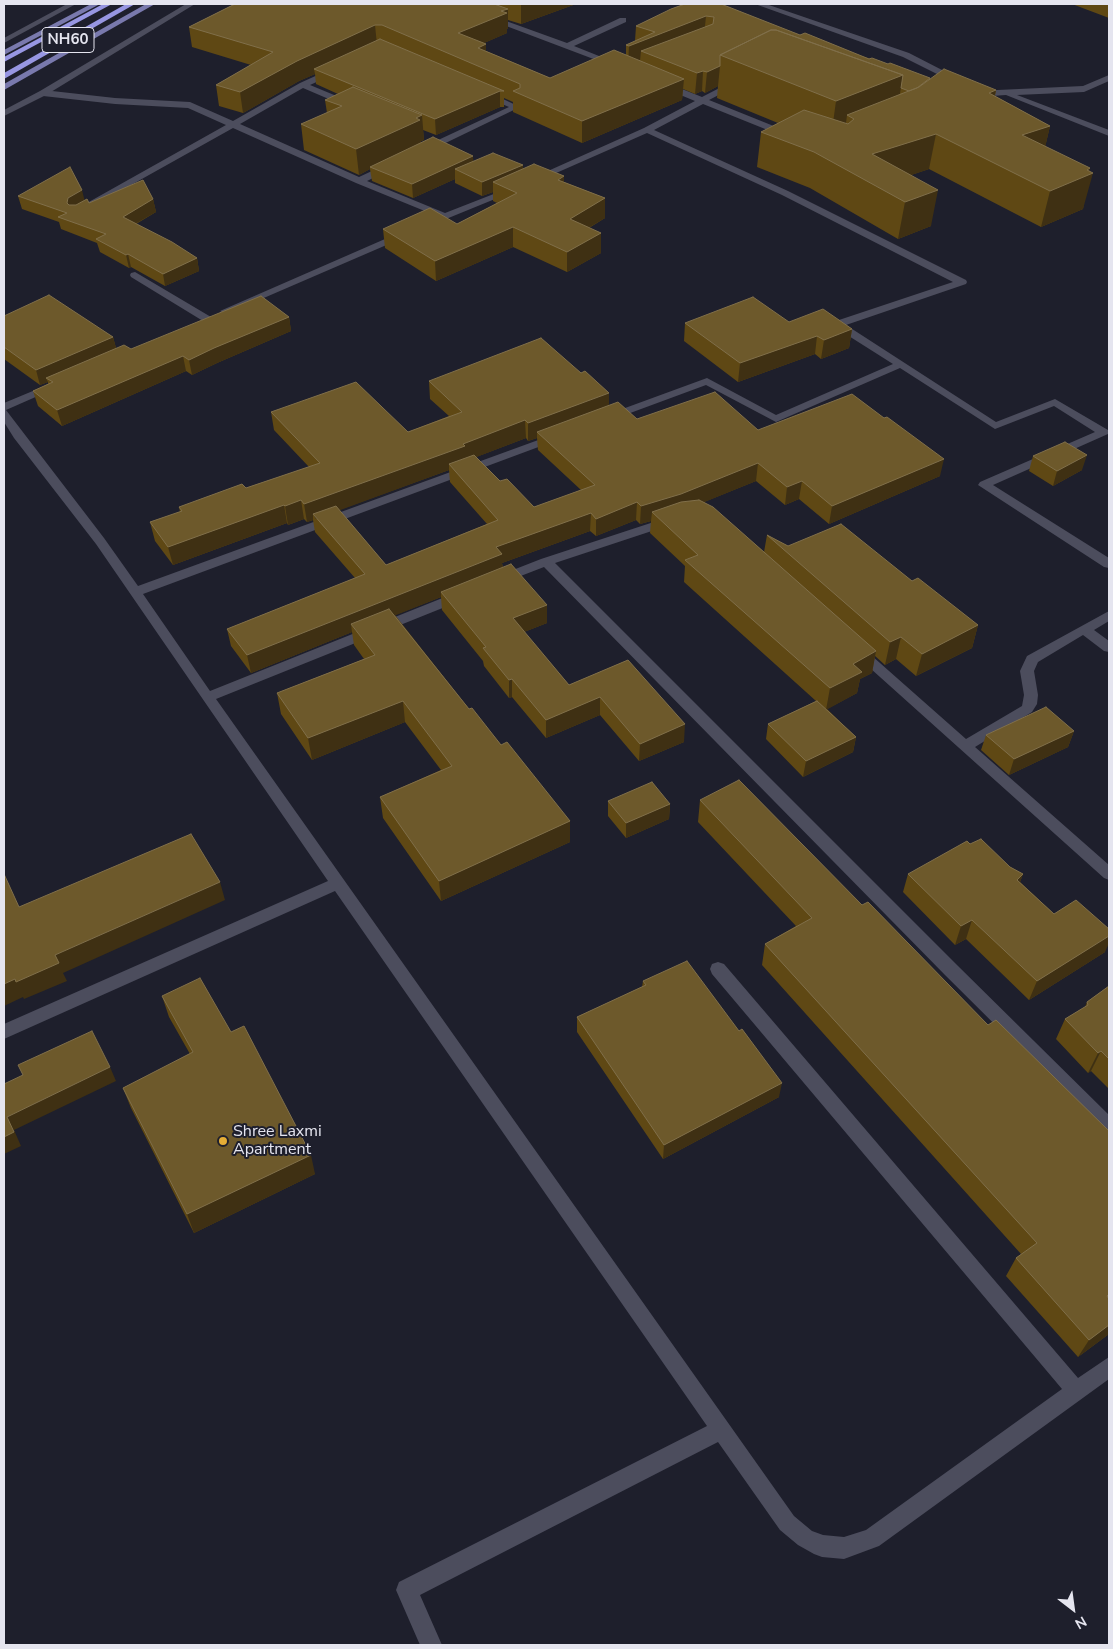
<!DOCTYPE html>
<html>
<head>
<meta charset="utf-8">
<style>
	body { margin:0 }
	#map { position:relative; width:1113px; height:1649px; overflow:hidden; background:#1e1f2c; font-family:"Nunito Sans",sans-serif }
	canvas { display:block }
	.frame { position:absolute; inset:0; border:5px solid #e5e5ef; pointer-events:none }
	.north { position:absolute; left:1048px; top:1584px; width:50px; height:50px; -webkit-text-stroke:4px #1e1f2c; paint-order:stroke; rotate:150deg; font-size:14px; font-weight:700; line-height:20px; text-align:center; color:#e5e5ef }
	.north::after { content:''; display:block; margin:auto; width:18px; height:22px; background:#e5e5ef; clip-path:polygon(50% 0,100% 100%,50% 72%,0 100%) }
</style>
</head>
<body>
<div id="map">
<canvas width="1113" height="1649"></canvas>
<div class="frame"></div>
<div class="north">N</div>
</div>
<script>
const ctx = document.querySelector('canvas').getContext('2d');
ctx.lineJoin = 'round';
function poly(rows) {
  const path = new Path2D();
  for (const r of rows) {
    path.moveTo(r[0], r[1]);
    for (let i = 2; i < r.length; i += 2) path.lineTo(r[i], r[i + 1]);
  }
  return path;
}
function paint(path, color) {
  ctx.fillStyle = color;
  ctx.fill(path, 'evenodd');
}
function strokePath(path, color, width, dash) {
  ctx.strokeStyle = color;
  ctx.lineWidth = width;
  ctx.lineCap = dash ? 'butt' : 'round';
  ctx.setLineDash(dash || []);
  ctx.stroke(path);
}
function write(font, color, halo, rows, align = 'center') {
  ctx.font = font + ' "Nunito Sans",sans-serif';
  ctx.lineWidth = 4;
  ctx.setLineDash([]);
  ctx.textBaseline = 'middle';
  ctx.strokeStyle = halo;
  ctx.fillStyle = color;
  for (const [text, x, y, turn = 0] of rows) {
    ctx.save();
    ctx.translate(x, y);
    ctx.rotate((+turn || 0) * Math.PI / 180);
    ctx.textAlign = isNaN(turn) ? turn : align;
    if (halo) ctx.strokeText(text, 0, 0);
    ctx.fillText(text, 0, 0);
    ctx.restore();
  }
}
paint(poly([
	[448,4,459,4,567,43,620,18,626,18,626,22,574,46,619,64,612,66,448,4],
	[755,4,766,4,909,53,944,71,943,92,939,95,935,92,937,74,903,57,755,4],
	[333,68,336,69,336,73,310,85,351,102,351,106,345,106,303,88,240,124,359,177,387,164,393,164,393,168,367,181,445,213,509,188,512,187,517,190,424,228,419,225,421,223,437,216,356,183,233,128,90,208,87,207,87,203,226,125,188,108,115,104,43,96,39,93,43,90,115,98,190,102,233,121,300,83,333,68],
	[1109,75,1109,81,1084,92,1017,95,1109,130,1109,136,1006,95,976,97,972,94,976,91,1083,86,1109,75],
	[735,80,739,83,738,85,709,100,791,133,791,137,785,137,703,104,654,130,788,191,966,280,967,282,966,284,846,325,996,422,1055,399,1108,430,1108,434,993,485,1109,558,1109,568,1104,567,978,485,980,482,1095,432,1054,406,995,429,900,368,776,422,706,385,614,419,606,419,604,417,606,415,707,378,776,415,893,364,833,326,832,324,833,322,953,282,782,195,647,133,538,181,535,182,530,179,644,128,695,101,661,87,661,83,667,83,702,97,735,80],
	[486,91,520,107,427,152,421,152,421,148,509,107,483,96,483,92,486,91],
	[401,232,406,235,405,237,229,313,225,314,220,311,401,232],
	[135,272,211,317,212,319,207,322,203,321,131,277,130,275,131,273,135,272],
	[52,383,58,386,56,388,6,410,104,538,138,586,552,435,560,435,562,437,560,439,143,594,210,691,455,593,465,593,467,596,465,599,216,699,794,1516,812,1531,823,1535,844,1537,866,1530,1062,1389,712,974,710,969,712,964,718,962,724,964,1078,1378,1109,1357,1109,1379,879,1546,844,1559,822,1557,814,1554,798,1545,780,1530,718,1442,420,1595,442,1645,420,1645,396,1590,399,1582,707,1426,335,891,4,1039,4,1024,328,881,96,544,14,438,4,422,4,403,52,383],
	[669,517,675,521,673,524,555,563,957,965,1109,1115,1109,1134,1103,1132,945,975,544,567,500,584,494,580,495,577,541,559,669,517],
	[1109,611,1109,621,1094,630,1109,641,1109,652,1104,651,1083,635,1038,662,1034,671,1038,695,1037,704,1032,712,975,747,1109,865,1109,880,1104,878,851,651,853,648,858,646,863,648,966,739,1022,706,1024,695,1020,671,1027,656,1109,611]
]), '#4c4d5d');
paint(poly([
	[67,4,76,4,4,43,4,38,67,4],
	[186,4,195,4,46,95,4,116,4,110,40,91,186,4]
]), '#4c4d5d');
paint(poly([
	[91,4,100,4,4,55,4,50,91,4],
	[146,4,155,4,4,90,4,84,146,4]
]), '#7979ad');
paint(poly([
	[103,4,112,4,4,62,4,57,103,4],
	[126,4,135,4,4,79,4,73,126,4]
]), '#9796e2');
paint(poly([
	[235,4,576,4,521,24,508,20,508,29,507,29,507,33,484,43,486,51,550,78,626,55,626,45,635,41,636,26,685,4,800,35,930,79,996,90,995,96,1050,126,1045,147,1089,171,1083,209,1041,227,929,169,911,175,931,226,898,239,810,188,757,167,761,132,778,123,717,98,718,86,705,93,702,91,695,94,683,89,682,100,582,143,513,112,513,102,504,98,504,107,500,107,436,135,423,130,424,140,421,141,421,142,474,161,523,169,564,182,605,198,605,218,589,228,601,233,601,253,567,272,513,247,436,281,385,248,383,229,457,224,497,203,493,201,493,192,482,196,455,183,455,179,413,198,372,181,370,169,359,175,304,150,301,124,327,113,325,100,338,94,316,84,315,74,299,81,243,113,219,106,216,85,251,65,192,47,189,27],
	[1072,4,1109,4,1109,18],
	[18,196,85,200,89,203,153,199,156,212,136,224,197,258,199,271,165,286,131,267,129,268,100,252,97,243,61,229,59,222,22,209],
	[4,316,113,337,116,348,131,349,289,317,291,331,217,363,192,375,186,371,62,426,38,406,33,391,48,384,48,382,40,385,4,359],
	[789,322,852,329,849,348,821,359,815,354,738,382,684,341,685,323],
	[429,381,609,406,637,419,758,430,940,476,829,524,799,499,785,505,756,481,704,502,764,552,767,535,788,546,912,581,978,625,972,648,916,676,896,659,885,665,875,656,872,673,860,679,857,693,827,709,856,737,853,752,803,777,766,739,768,724,816,701,684,582,685,566,650,533,651,521,640,524,636,520,596,536,590,531,502,563,503,568,547,623,524,632,569,685,628,660,684,742,639,761,600,715,546,738,512,697,509,698,484,666,483,661,442,610,441,597,395,615,469,709,570,821,570,842,441,901,383,818,380,797,441,770,405,722,312,760,281,714,277,693,364,659,354,645,352,632,251,673,231,646,227,629,355,578,315,532,313,520,307,522,304,519,288,525,287,523,173,565,155,541,150,522,180,512,179,507,246,488,309,467,274,430,271,412,408,432,449,416,430,399],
	[526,438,528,441,537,438,538,450,581,490,534,507,500,481,476,457],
	[449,470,450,482,487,524,386,565,339,510],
	[1033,456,1082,470,1053,486,1029,471],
	[1074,731,1068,747,1009,775,981,750,986,735],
	[700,800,862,905,988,1025,1109,1131,1109,1334,1078,1357,1006,1276,1016,1258,1021,1254,762,965,765,944,796,926,698,822],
	[608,801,670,804,669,819,626,838,608,816],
	[1010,867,1023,874,1020,882,1054,914,1105,952,1029,1000,966,939,955,945,903,892,908,874],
	[643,981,779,1097,663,1159,577,1032,577,1017,642,987],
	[1109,986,1109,1089,1091,1071,1088,1073,1056,1039,1065,1019,1085,1007,1087,1002],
	[162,996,231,1032,315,1174,194,1233,131,1108,123,1088,190,1054,169,1017]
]), '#5f4814');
paint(poly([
	[521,4,576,4,521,24],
	[508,9,508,29,507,29,507,33,459,54,458,33,501,11],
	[706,16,704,36,641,51,640,61,628,66,629,46],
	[375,25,377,45,314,69,315,74,299,81,243,113,240,92,297,61],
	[486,44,486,65,478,48],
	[720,66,718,86,705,93,707,72],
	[703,71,702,91,695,94,697,73],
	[903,75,896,118,847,115,844,139,830,145,836,101],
	[684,79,682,100,582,143,582,121],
	[996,90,989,124,989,93],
	[500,91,500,107,436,135,435,119],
	[422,115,424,140,421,141,422,145,370,167,370,169,359,175,356,149],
	[1050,126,1042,161,1022,135],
	[936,134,929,169,876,187,872,154],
	[473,156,474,170,455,169,455,179,413,198,412,184],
	[523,165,524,179,493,182,493,192,482,196,482,182],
	[1090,168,1089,174,1093,173,1083,209,1041,227,1050,191],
	[564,176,564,196,558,180],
	[82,190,85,202,71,210,67,203,68,198],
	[938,190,931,226,898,239,905,202],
	[605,198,605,218,570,239,570,219],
	[153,199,156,212,126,229,123,217],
	[513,227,513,247,436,281,435,261],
	[601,233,601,253,567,272,567,252],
	[128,254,131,267,129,268,126,255],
	[197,258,199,271,165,286,163,274],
	[289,317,291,331,217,363,192,375,189,360,214,348],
	[852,329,849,348,821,359,824,340],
	[817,336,815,354,738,382,740,363],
	[113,337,117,352,46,378,48,382,40,385,36,370],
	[183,356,186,371,62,426,57,410],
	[609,393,609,412,537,432,537,438,528,441,528,423],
	[525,420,526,438,466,461,449,464,449,470,316,519,313,514,313,520,307,522,304,504],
	[1087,455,1082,470,1053,486,1057,471],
	[944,459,940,476,829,524,832,506],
	[758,463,756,481,680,512,652,512,651,521,640,524,641,506],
	[802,481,799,499,785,505,787,487],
	[301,500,304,519,288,525,285,506],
	[637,502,636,520,596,536,596,519],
	[284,505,287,523,173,565,168,547],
	[591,513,590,531,502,563,503,572,441,592,441,597,356,631,351,624,352,632,251,673,247,655,496,547],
	[547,605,547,623,514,636,513,618],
	[978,625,972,648,916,676,922,654],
	[901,637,896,659,885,665,890,642],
	[876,651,872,673,860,679,857,693,826,710,830,688,853,664],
	[512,679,512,697,509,698,509,680],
	[600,697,600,715,546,738,546,720],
	[403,701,405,722,312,760,308,738],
	[685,724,684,742,639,761,640,744],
	[1074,731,1068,747,1009,775,1014,759],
	[856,737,853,752,803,777,806,761],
	[670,804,669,819,626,838,626,823],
	[570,821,570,842,441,901,439,881],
	[1023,874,1016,893,1017,880],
	[220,882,225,900,63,973,67,981,24,999,23,997,4,1006,4,984,55,955],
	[972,920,966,939,955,945,961,926],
	[1109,936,1109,943,1105,952,1029,1000,1037,981],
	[1101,1051,1091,1071,1088,1073,1098,1053],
	[110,1067,116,1081,14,1130,21,1146,4,1154,4,1137,7,1117],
	[782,1083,779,1097,663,1159,664,1145],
	[311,1155,315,1174,194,1233,187,1214],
	[1109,1325,1109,1334,1078,1357,1089,1340]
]), '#3f3013');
const building = poly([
	[235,4,494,4,508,9,501,11,507,13,458,33,486,44,478,48,550,78,614,50,684,79,582,121,513,91,520,88,520,84,382,25,375,25,297,61,240,92,216,85,273,52,189,27,235,4],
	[685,4,721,4,800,35,805,33,869,59,872,58,888,64,890,63,930,78,917,88,909,91,901,88,903,75,776,30,771,30,720,55,720,66,707,72,703,71,697,73,641,51,713,24,714,17,706,16,629,46,626,45,655,32,636,26,671,9,685,4],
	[771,30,776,30,903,75,836,101,720,55,771,30],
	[380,39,504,91,500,91,435,119,314,69,380,39],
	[944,69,996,90,989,93,1050,126,1022,135,1090,168,1087,170,1093,173,1050,191,936,134,872,154,938,190,905,202,814,152,761,132,804,110,848,124,854,119,847,115,919,87,944,69],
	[353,87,422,115,416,118,420,120,356,149,301,124,342,106,325,100,353,87],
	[433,137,473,156,412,184,370,167,433,137],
	[493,153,523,165,482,182,455,169,493,153],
	[534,164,564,176,558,180,605,198,570,219,601,233,567,252,513,227,435,261,383,229,430,208,457,224,517,193,493,182,534,164],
	[70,167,82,190,68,198,67,203,69,205,76,205,87,199,89,203,143,180,153,199,123,217,172,242,197,258,163,274,128,254,126,255,96,239,106,234,58,217,67,213,18,196,70,167],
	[49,295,113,337,36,370,4,347,4,316,49,295],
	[261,296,289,317,214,348,189,360,183,356,57,410,33,391,53,382,46,378,124,345,131,349,261,296],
	[753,297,789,322,823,309,852,329,824,340,817,336,740,363,685,323,753,297],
	[541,338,581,373,585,371,609,393,528,423,525,420,463,444,465,446,304,504,301,500,285,506,284,505,168,547,150,522,182,511,179,507,242,484,246,488,320,463,271,412,356,382,408,432,462,412,429,381,541,338],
	[715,392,758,430,852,394,884,418,887,417,944,459,832,506,802,481,787,487,758,463,681,494,641,506,637,502,596,519,591,513,496,547,502,554,247,655,227,629,365,574,313,514,336,506,386,565,498,520,449,464,474,455,500,481,507,479,534,507,595,485,537,432,618,402,637,419,715,392],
	[1065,442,1087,455,1057,471,1033,456,1065,442],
	[699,500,713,507,876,651,853,664,862,672,830,688,685,560,698,555,652,512,681,502,699,500],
	[841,524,912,581,918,578,978,625,922,654,901,637,890,642,767,535,788,546,841,524],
	[511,564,547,605,513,618,569,685,628,660,685,724,640,744,600,697,546,720,512,679,509,680,483,648,486,647,441,592,511,564],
	[389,609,469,709,472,708,501,745,507,742,570,821,439,881,380,797,452,766,403,701,308,738,277,693,375,655,351,624,389,609],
	[817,701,856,737,806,761,768,724,817,701],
	[1046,707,1074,731,1014,759,986,735,1046,707],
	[739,780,862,905,868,902,988,1025,996,1020,1109,1131,1109,1294,1107,1296,1109,1299,1109,1325,1089,1340,1016,1258,1037,1243,765,944,812,918,700,800,739,780],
	[652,782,670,804,626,823,608,801,652,782],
	[191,834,220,882,55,955,59,963,16,982,15,979,4,984,4,874,19,907,191,834],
	[981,839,1010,867,1023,874,1017,880,1054,914,1076,900,1109,929,1109,936,1037,981,972,920,961,926,908,874,967,841,970,844,981,839],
	[687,961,739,1031,742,1029,782,1083,664,1145,577,1017,646,985,643,981,687,961],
	[200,978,231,1032,244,1026,311,1155,187,1214,123,1088,193,1052,162,996,200,978],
	[1109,986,1109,1059,1101,1051,1098,1053,1065,1019,1088,1005,1087,1002,1109,986],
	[92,1031,110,1067,7,1117,14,1132,4,1137,4,1084,23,1075,18,1065,92,1031]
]);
paint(building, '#6d592b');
strokePath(building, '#806f4a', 1);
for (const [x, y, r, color] of [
	[223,1141,5,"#e5ad36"]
]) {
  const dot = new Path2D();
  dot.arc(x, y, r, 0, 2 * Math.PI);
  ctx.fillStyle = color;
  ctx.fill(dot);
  strokePath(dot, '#1e1f2c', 2);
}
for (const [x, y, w] of [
	[68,40,52]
]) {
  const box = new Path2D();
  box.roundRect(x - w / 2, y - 12.5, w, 25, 4);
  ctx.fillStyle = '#1e1f2c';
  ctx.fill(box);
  strokePath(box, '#e5e5ef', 1);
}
write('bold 15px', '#e5e5ef', null, [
	["NH60",68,40]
]);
write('16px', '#e5e5ef', '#1e1f2c', [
	["Shree Laxmi",233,1132],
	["Apartment",233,1150]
], 'left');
</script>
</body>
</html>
